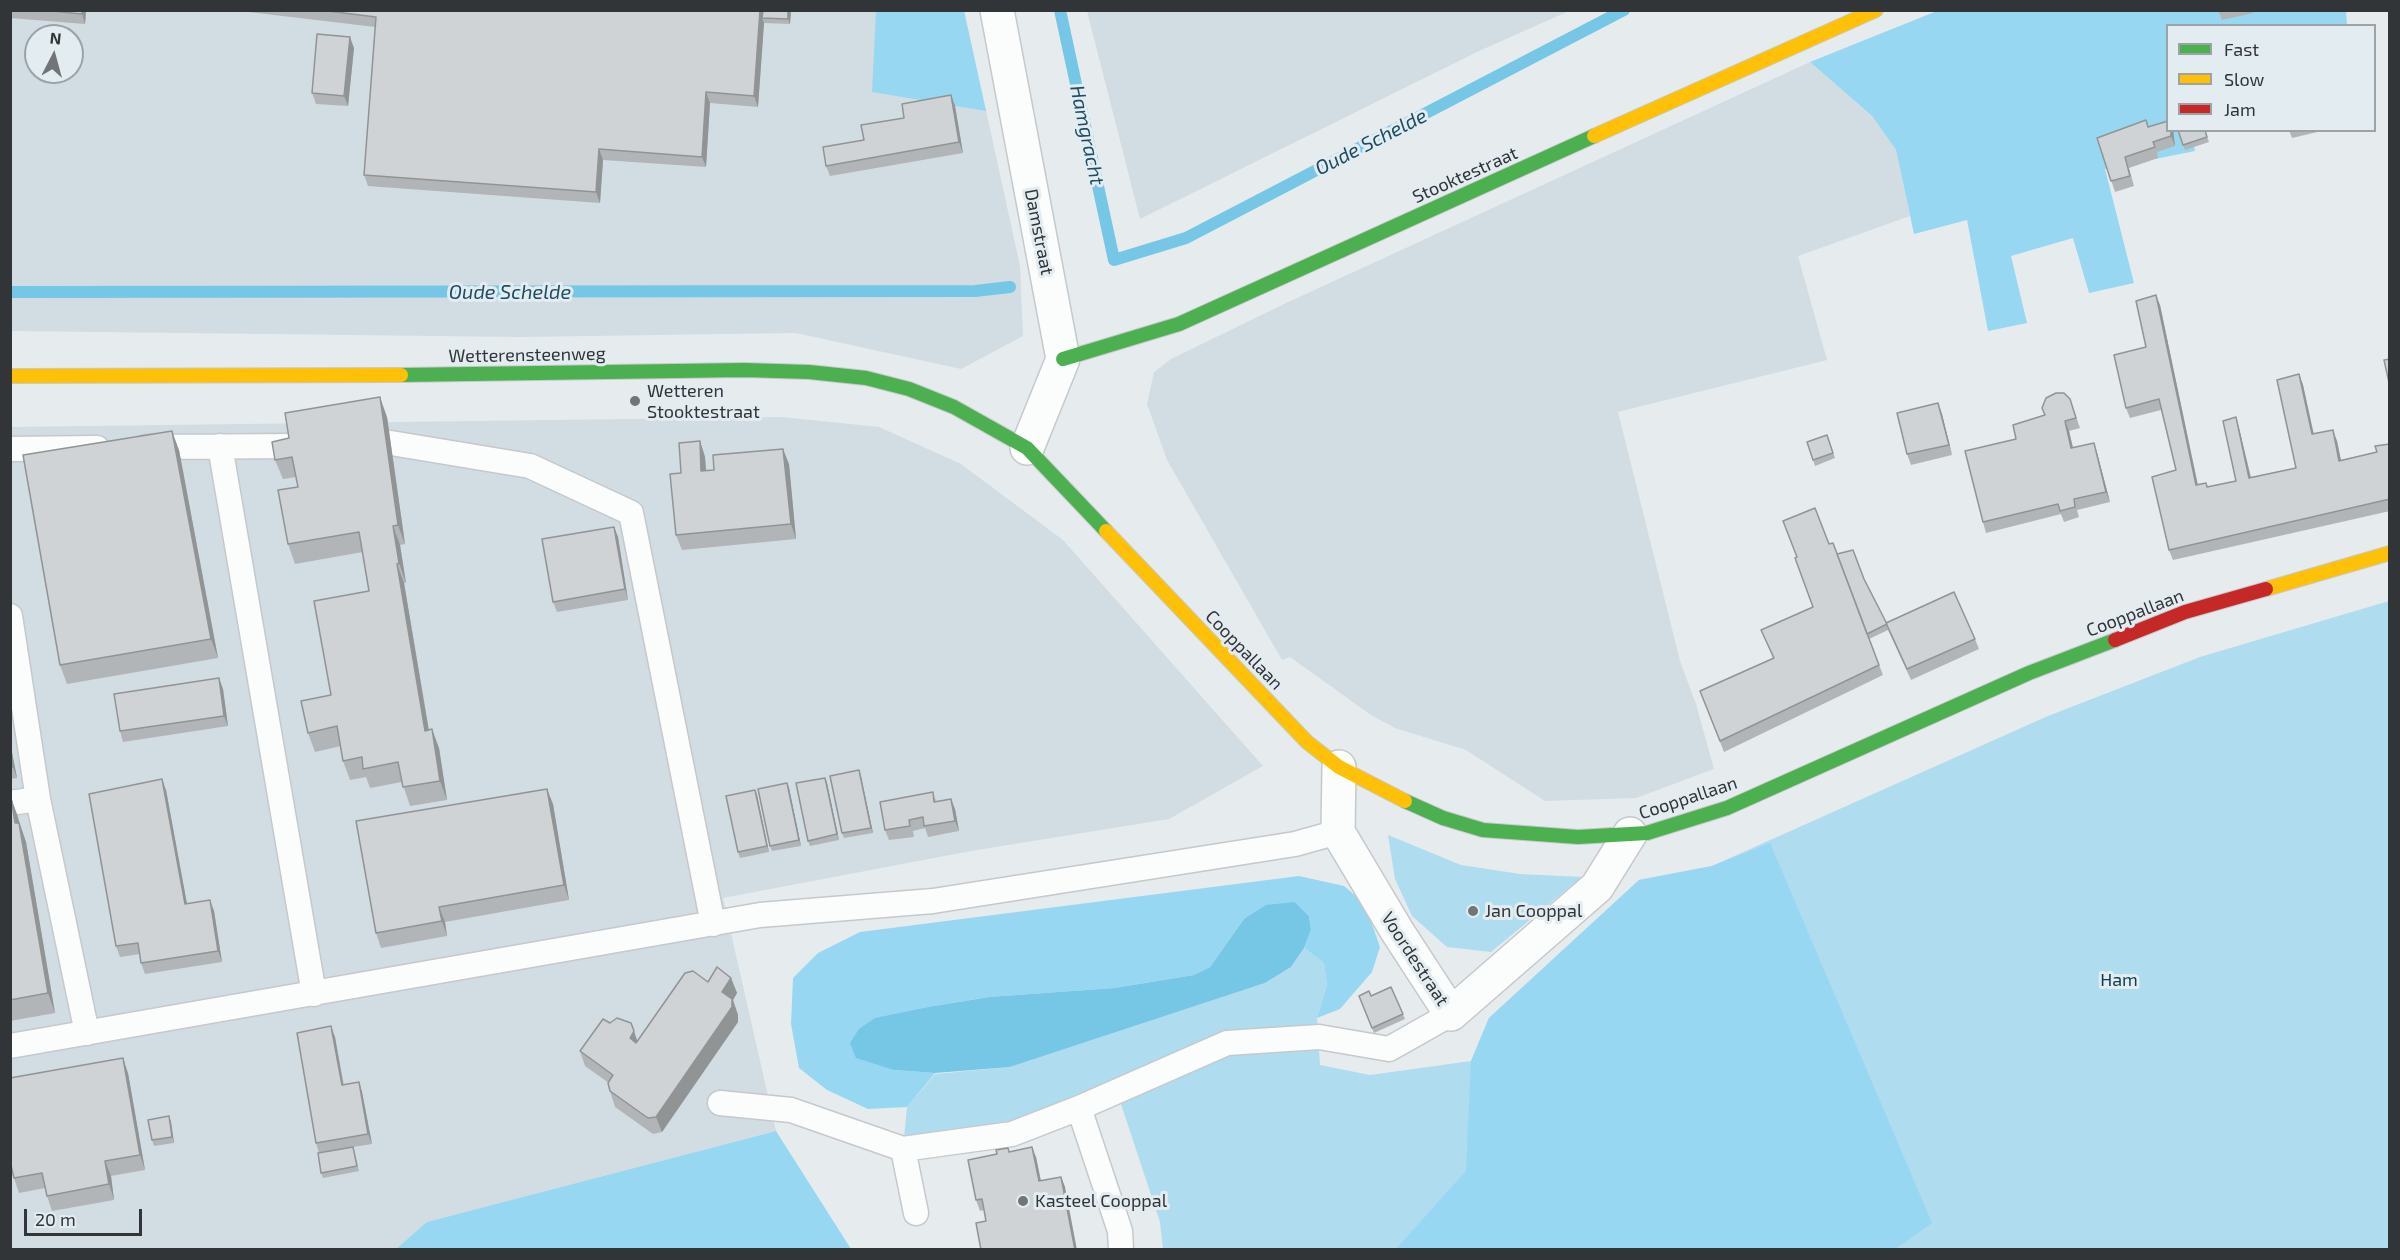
<!DOCTYPE html>
<html>
<head>
<meta charset="utf-8">
<style>
	body { margin:0 }
	#map { position:relative; width:2400px; height:1260px; overflow:hidden; background:#e6ebee; font-family:"Exo 2",sans-serif }
	canvas { display:block }
	.frame { position:absolute; inset:0; border:12px solid #323537; pointer-events:none }
	.legend { position:absolute; left:2166px; top:24px; width:210px; height:108px; box-sizing:border-box; background:#e3ecf1; border:2px solid #9ca3a7; margin:0; padding:8px 10px; list-style:none; font-size:18px; color:#323537 }
	.legend li { display:flex; align-items:center; gap:12px; height:30px }
	.legend b { width:30px; border:2px solid #9ca3a7 }
	.north { position:absolute; left:24px; top:24px; width:60px; height:60px; box-sizing:border-box; background:#e3ecf1; border:2px solid #9ca3a7; border-radius:50%; rotate:6deg; font-size:16px; font-weight:700; line-height:24px; text-align:center; color:#323537 }
	.north::after { content:''; display:block; margin:auto; width:21px; height:27px; background:#717577; clip-path:polygon(50% 0,100% 100%,50% 72%,0 100%) }
	.scale { position:absolute; left:24px; top:1209px; width:118px; height:27px; box-sizing:border-box; border:3px solid #323537; border-top:0; padding-left:8px; font-size:18px; line-height:21px; white-space:nowrap; color:#323537; -webkit-text-stroke:4px #e3ecf1; paint-order:stroke }
</style>
</head>
<body>
<div id="map">
<canvas width="2400" height="1260"></canvas>
<div class="frame"></div>
<ul class="legend">
<li><b style="height:8px;background:#4caf50"></b>Fast</li>
<li><b style="height:8px;background:#ffc107"></b>Slow</li>
<li><b style="height:8px;background:#c62828"></b>Jam</li>
</ul>
<div class="north">N</div>
<div class="scale">20 m</div>
</div>
<script>
const ctx = document.querySelector('canvas').getContext('2d');
ctx.lineJoin = 'round';
function paint(path, color) {
  ctx.fillStyle = color;
  ctx.fill(path, 'evenodd');
}
function poly(rows) {
  const path = new Path2D();
  for (const r of rows) {
    path.moveTo(r[0], r[1]);
    for (let i = 2; i < r.length; i += 2) path.lineTo(r[i], r[i + 1]);
  }
  return path;
}
function strokePath(path, color, width, dash) {
  ctx.strokeStyle = color;
  ctx.lineWidth = width;
  ctx.lineCap = dash ? 'butt' : 'round';
  ctx.setLineDash(dash || []);
  ctx.stroke(path);
}
function write(font, color, halo, rows, align = 'center') {
  ctx.font = font + ' "Exo 2",sans-serif';
  ctx.lineWidth = 6;
  ctx.setLineDash([]);
  ctx.textBaseline = 'middle';
  ctx.strokeStyle = halo;
  ctx.fillStyle = color;
  for (const [text, x, y, turn = 0] of rows) {
    ctx.save();
    ctx.translate(x, y);
    ctx.rotate((+turn || 0) * Math.PI / 180);
    ctx.textAlign = isNaN(turn) ? turn : align;
    if (halo) ctx.strokeText(text, 0, 0);
    ctx.fillText(text, 0, 0);
    ctx.restore();
  }
}
paint(poly([
	[964,10,1020,266,1023,336,961,369,796,333,520,337,11,331,11,11],
	[36,36,72,36,72,72,36,72],
	[1087,11,1087,10,1569,11,1477,52,1140,219],
	[1810,62,1872,116,1896,150,1910,216,1798,256,1827,360,1618,412,1680,661,1696,704,1714,769,1636,798,1545,801,1466,750,1395,728,1371,715,1290,657,1282,660,1167,460,1147,404,1154,372,1171,359,1284,304],
	[782,417,879,427,961,464,1063,540,1263,766,1169,819,971,851,723,898,776,1131,428,1222,396,1249,11,1249,10,427]
]), '#d2dde3');
paint(poly([
	[2389,601,2389,1249,1163,1249,1160,1222,1117,1092,1079,1108,903,1149,907,1107,935,1074,1010,1067,1265,983,1291,967,1304,948,1324,963,1327,983,1317,1018,1320,1065,1370,1075,1471,1061,1489,1018,1639,880,1712,866,2048,716,2200,657],
	[1388,835,1461,865,1520,874,1582,877,1491,952,1447,947,1412,916,1395,879]
]), '#b0dcf0');
paint(poly([
	[2346,10,2347,25,2168,26,2168,130,2191,131,2195,151,2105,169,2134,283,2089,293,2073,238,2011,256,2027,323,1988,331,1967,220,1914,234,1896,150,1872,116,1810,62,1937,11],
	[876,11,964,11,986,111,872,92],
	[1770,843,1932,1223,1894,1250,1396,1249,1466,1171,1471,1061,1489,1018,1639,880,1712,866],
	[1299,876,1344,886,1365,904,1380,947,1372,972,1340,1009,1317,1018,1327,984,1324,963,1304,948,1311,930,1309,916,1295,902,1244,919,1210,967,1194,975,1114,988,989,997,934,1006,894,1070,935,1073,907,1107,868,1109,827,1090,799,1068,791,1024,793,978,818,953,860,932],
	[776,1131,851,1249,396,1249,427,1222]
]), '#98d7f2');
paint(poly([
	[1295,902,1309,916,1311,930,1304,948,1291,967,1265,983,1010,1067,935,1073,894,1070,856,1058,850,1043,859,1029,875,1018,934,1006,989,997,1114,988,1194,975,1210,967,1244,919,1266,905]
]), '#76c6e6');
strokePath(poly([
	[1060,10,1114,260,1186,238,1624,10],
	[10,292,975,291,1010,287]
]), '#76c6e6', 12);
const lane = poly([
	[391,443,530,466,631,513,713,924],
	[220,446,314,994],
	[146,447,294,446],
	[10,449,97,448],
	[10,616,38,799],
	[10,803,38,799,87,1033],
	[10,1046,760,915,933,901,1295,844,1338,832],
	[720,1103,791,1110,903,1149,1012,1134,1079,1108,1120,1231,1121,1250],
	[1079,1108,1227,1043,1319,1037,1389,1049,1451,1014],
	[903,1149,916,1213]
]);
const street = poly([
	[997,10,1063,359,1027,448],
	[1339,767,1338,832,1397,931,1451,1014,1597,887,1630,834]
]);
const fast = poly([
	[1063,359,1179,324,1594,136],
	[401,375,744,370,809,372,866,378,909,389,954,407,1027,448,1106,531],
	[1405,801,1443,818,1483,830,1578,837,1647,833,1727,808,2029,673,2115,640]
]);
const slow = poly([
	[1594,136,1876,10],
	[10,376,401,375],
	[1106,531,1307,742,1339,767,1405,801],
	[2266,589,2390,553]
]);
const jam = poly([
	[2115,640,2185,612,2266,589]
]);
strokePath(lane, '#c5c9cb', 27);
strokePath(street, '#c5c9cb', 36);
strokePath(fast, '#c5c9cb', 16);
strokePath(slow, '#c5c9cb', 16);
strokePath(jam, '#c5c9cb', 16);
strokePath(lane, '#fbfcfc', 24);
strokePath(street, '#fbfcfc', 33);
strokePath(fast, '#4caf50', 14);
strokePath(slow, '#ffc107', 14);
strokePath(jam, '#c62828', 14);
paint(poly([
	[10,10,86,10,85,24,10,18],
	[232,10,791,10,790,24,764,23,758,107,710,103,706,167,603,160,600,203,368,186,364,175,375,27],
	[2218,10,2253,10,2253,13,2222,20],
	[354,48,348,106,316,104,312,93],
	[951,95,955,106,963,153,830,176,826,166,864,140,904,118],
	[2148,127,2168,130,2173,130,2175,146,2157,152,2158,158,2129,168,2134,186,2115,192,2097,138],
	[2178,130,2205,130,2209,142,2185,150],
	[2289,130,2326,130,2292,138],
	[2160,305,2198,485,2207,487,2236,481,2236,417,2239,428,2251,477,2296,468,2299,374,2303,385,2313,434,2337,441,2341,460,2377,452,2390,444,2390,511,2173,560,2169,550,2176,470,2161,410,2130,418,2126,408],
	[2070,399,2080,428,2069,431,2073,447,2097,453,2110,502,2077,510,2079,517,2064,522,2061,514,1986,533,1983,522,2016,439,2045,415],
	[1942,414,1952,455,1911,465,1907,454],
	[387,417,405,544,400,545,406,583,404,583,429,730,439,748,447,800,410,806,402,782,370,788,366,777,350,780,343,761,341,746,315,752,308,733,331,695,369,591,363,552,295,564,288,544,298,487,296,477,283,479,275,460],
	[1827,435,1835,458,1815,466,1807,442],
	[700,441,705,457,706,471,789,464,796,539,682,550,676,535,681,473],
	[179,450,218,658,67,684,60,665],
	[614,527,618,537,628,600,557,612,553,602],
	[1829,544,1837,554,1864,579,1886,623,1975,639,1979,649,1911,680,1888,630,1869,639,1883,675,1724,752,1700,691,1773,658,1761,630,1813,607],
	[223,689,228,726,123,742,120,731],
	[10,742,17,778,10,779],
	[859,770,873,833,844,838,842,833],
	[825,778,827,783,839,840,810,846,808,841],
	[789,788,801,846,772,851,770,846],
	[166,790,187,904,214,911,222,962,145,974,141,963,140,954,120,957,116,946],
	[755,790,757,795,769,852,740,858,738,852],
	[933,792,936,801,955,809,959,831,928,837,925,828,913,831,914,837,889,840,885,830],
	[10,797,18,816,19,825,26,842,55,1013,10,1021],
	[553,804,569,900,445,922,447,936,381,948,376,933],
	[731,978,737,993,733,1000,738,1015,738,1022,662,1132,653,1134,615,1107,610,1091,609,1083,585,1066,580,1051,610,1023,631,1023,637,1041],
	[1391,987,1405,1019,1374,1033,1359,996,1371,996],
	[335,1037,344,1085,359,1082,362,1092,372,1144,353,1147,359,1171,323,1178,321,1173,319,1153,316,1143],
	[128,1073,145,1170,111,1176,114,1200,52,1211,47,1196,45,1188,19,1193,14,1178],
	[169,1116,171,1122,174,1143,154,1146,152,1140],
	[1009,1152,1036,1157,1041,1181,1061,1177,1065,1187,986,1221,984,1210,980,1211,976,1200]
]), '#b2b5b7');
paint(poly([
	[82,10,86,10,85,24,82,14],
	[760,10,765,10,762,18,764,23,758,107,754,96],
	[788,10,791,10,790,24,788,19],
	[350,37,354,48,348,106,344,96],
	[706,92,710,103,706,167,702,157],
	[951,95,955,106,963,153,959,142],
	[2171,130,2173,130,2175,146,2171,136],
	[599,149,603,160,600,203,596,192],
	[2156,295,2160,305,2200,496,2196,485],
	[2299,374,2303,385,2316,444,2312,434],
	[380,397,387,417,405,544,398,525],
	[1938,403,1942,414,1952,455,1949,445],
	[2236,417,2239,428,2253,488,2249,478],
	[2065,421,2069,431,2075,458,2071,448],
	[2333,430,2337,441,2343,471,2339,461],
	[172,431,179,450,218,658,211,639],
	[700,441,705,457,707,486,701,471],
	[2094,443,2097,453,2110,502,2106,492],
	[783,449,789,464,796,539,791,524],
	[393,526,400,545,406,583,399,563],
	[614,527,618,537,628,600,625,589],
	[397,564,404,583,432,750,425,731],
	[219,678,223,689,228,726,224,716],
	[432,729,439,748,447,800,440,781],
	[10,742,17,778,13,767,10,753],
	[859,770,861,776,873,833,871,828],
	[825,778,827,783,839,840,837,834],
	[162,779,166,790,189,915,185,904],
	[787,783,789,788,801,846,799,840],
	[547,789,553,804,569,900,564,885],
	[755,790,757,795,769,852,767,846],
	[11,797,26,842,55,1013,48,993],
	[951,799,955,809,959,831,955,821],
	[210,900,214,911,222,962,218,951],
	[439,907,445,922,447,936,442,921],
	[731,978,737,993,733,1000,738,1015,738,1022,662,1132,656,1117,722,992],
	[331,1026,335,1037,345,1096,342,1085],
	[634,1031,639,1046,630,1038],
	[123,1058,128,1073,145,1170,140,1155],
	[359,1082,362,1092,372,1144,368,1134],
	[169,1116,171,1122,174,1143,172,1137],
	[1032,1147,1036,1157,1043,1192,1039,1181],
	[105,1161,111,1176,114,1200,109,1184],
	[1061,1177,1065,1187,1077,1250,1075,1250]
]), '#919495');
const building = poly([
	[42,10,82,10,82,14,42,10],
	[320,10,760,10,754,96,706,92,702,157,599,149,596,192,364,175,376,17,320,10],
	[763,10,788,10,788,19,762,18,763,10],
	[317,34,350,37,344,96,312,93,317,34],
	[951,95,959,142,826,166,823,147,864,140,861,125,904,118,902,104,951,95],
	[2146,120,2148,127,2168,121,2168,130,2171,130,2171,136,2153,142,2155,147,2125,157,2130,176,2111,181,2097,138,2146,120],
	[2178,130,2205,130,2207,137,2183,145,2178,130],
	[2156,295,2196,485,2206,483,2207,487,2236,481,2223,421,2236,417,2249,478,2296,468,2277,380,2299,374,2312,434,2333,430,2339,461,2377,452,2375,446,2390,444,2390,499,2169,550,2152,477,2176,470,2159,399,2126,408,2114,355,2146,347,2136,301,2156,295],
	[2390,359,2390,387,2384,360,2390,359],
	[2056,393,2064,393,2070,399,2076,418,2065,421,2071,448,2094,443,2106,492,2074,499,2075,507,2060,511,2058,504,1983,522,1965,451,2016,439,2013,425,2045,415,2042,408,2046,398,2056,393],
	[380,397,398,525,393,526,399,563,397,564,425,731,432,729,440,781,403,787,398,762,363,769,362,757,343,761,337,726,308,733,301,701,331,695,314,601,369,591,359,532,288,544,278,490,298,487,292,457,275,460,272,442,289,438,285,413,380,397],
	[1938,403,1949,445,1907,454,1897,413,1938,403],
	[172,431,211,639,60,665,23,455,172,431],
	[1827,435,1833,453,1813,460,1807,442,1827,435],
	[700,441,701,471,714,470,713,455,783,449,791,524,676,535,670,474,681,473,679,443,700,441],
	[1815,508,1829,544,1833,543,1879,665,1720,741,1700,691,1774,658,1761,630,1813,607,1795,558,1797,557,1783,521,1815,508],
	[614,527,625,589,553,602,542,539,614,527],
	[1853,550,1864,579,1887,624,1867,634,1837,554,1853,550],
	[1954,592,1975,639,1907,669,1886,623,1954,592],
	[219,678,224,716,120,731,114,694,219,678],
	[10,753,13,767,10,768,10,753],
	[859,770,871,828,842,833,830,776,859,770],
	[825,778,837,834,808,841,796,783,825,778],
	[162,779,185,904,210,900,218,951,141,963,138,943,116,946,89,794,162,779],
	[787,783,799,840,770,846,758,789,787,783],
	[547,789,564,885,439,907,442,921,376,933,356,821,547,789],
	[755,790,767,846,738,852,726,796,755,790],
	[933,792,934,802,951,799,955,821,924,826,923,817,909,820,910,826,885,830,880,802,933,792],
	[11,797,15,823,19,823,48,993,10,1000,11,797],
	[717,967,731,978,722,992,732,999,732,1007,656,1117,648,1118,610,1091,608,1083,613,1075,580,1051,603,1019,610,1023,617,1018,631,1023,634,1031,630,1038,636,1043,685,973,693,971,708,982,717,967],
	[1391,987,1403,1014,1372,1028,1359,996,1369,991,1371,996,1391,987],
	[331,1026,342,1085,359,1082,368,1134,316,1143,297,1033,331,1026],
	[123,1058,140,1155,105,1161,109,1184,47,1196,42,1173,14,1178,10,1161,10,1078,123,1058],
	[169,1116,172,1137,152,1140,148,1120,169,1116],
	[353,1147,357,1166,321,1173,318,1153,353,1147],
	[1032,1147,1039,1181,1061,1177,1075,1250,981,1250,976,1223,986,1221,982,1199,976,1200,968,1160,997,1154,996,1150,1008,1148,1009,1152,1032,1147]
]);
paint(building, '#cfd3d5');
strokePath(building, '#919495', 1.5);
for (const [x, y, r, color] of [
	[635,401,6,"#717577"],
	[1473,911,6,"#717577"],
	[1023,1201,6,"#717577"]
]) {
  const dot = new Path2D();
  dot.arc(x, y, r, 0, 2 * Math.PI);
  ctx.fillStyle = color;
  ctx.fill(dot);
  strokePath(dot, '#e3ecf1', 2);
}
write('18px', '#323537', '#e3ecf1', [
	["Stooktestraat",1465,175,-24],
	["Damstraat",1039,232,79],
	["Wetterensteenweg",527,355,-1],
	["Cooppallaan",2135,613,-21],
	["Cooppallaan",1244,650,46],
	["Cooppallaan",1688,798,-18],
	["Voordestraat",1415,959,57]
]);
write('18px', '#323537', '#e3ecf1', [
	["Wetteren",647,391],
	["Stooktestraat",647,412],
	["Jan Cooppal",1485,911],
	["Kasteel Cooppal",1035,1201]
], 'left');
write('18px', '#0d3e51', '#e3ecf1', [
	["Ham",2119,980]
]);
write('italic 20px', '#1e4d60', '#e3ecf1', [
	["Hamgracht",1087,135,78],
	["Oude Schelde",1371,142,-27],
	["Oude Schelde",510,292]
]);
</script>
</body>
</html>
